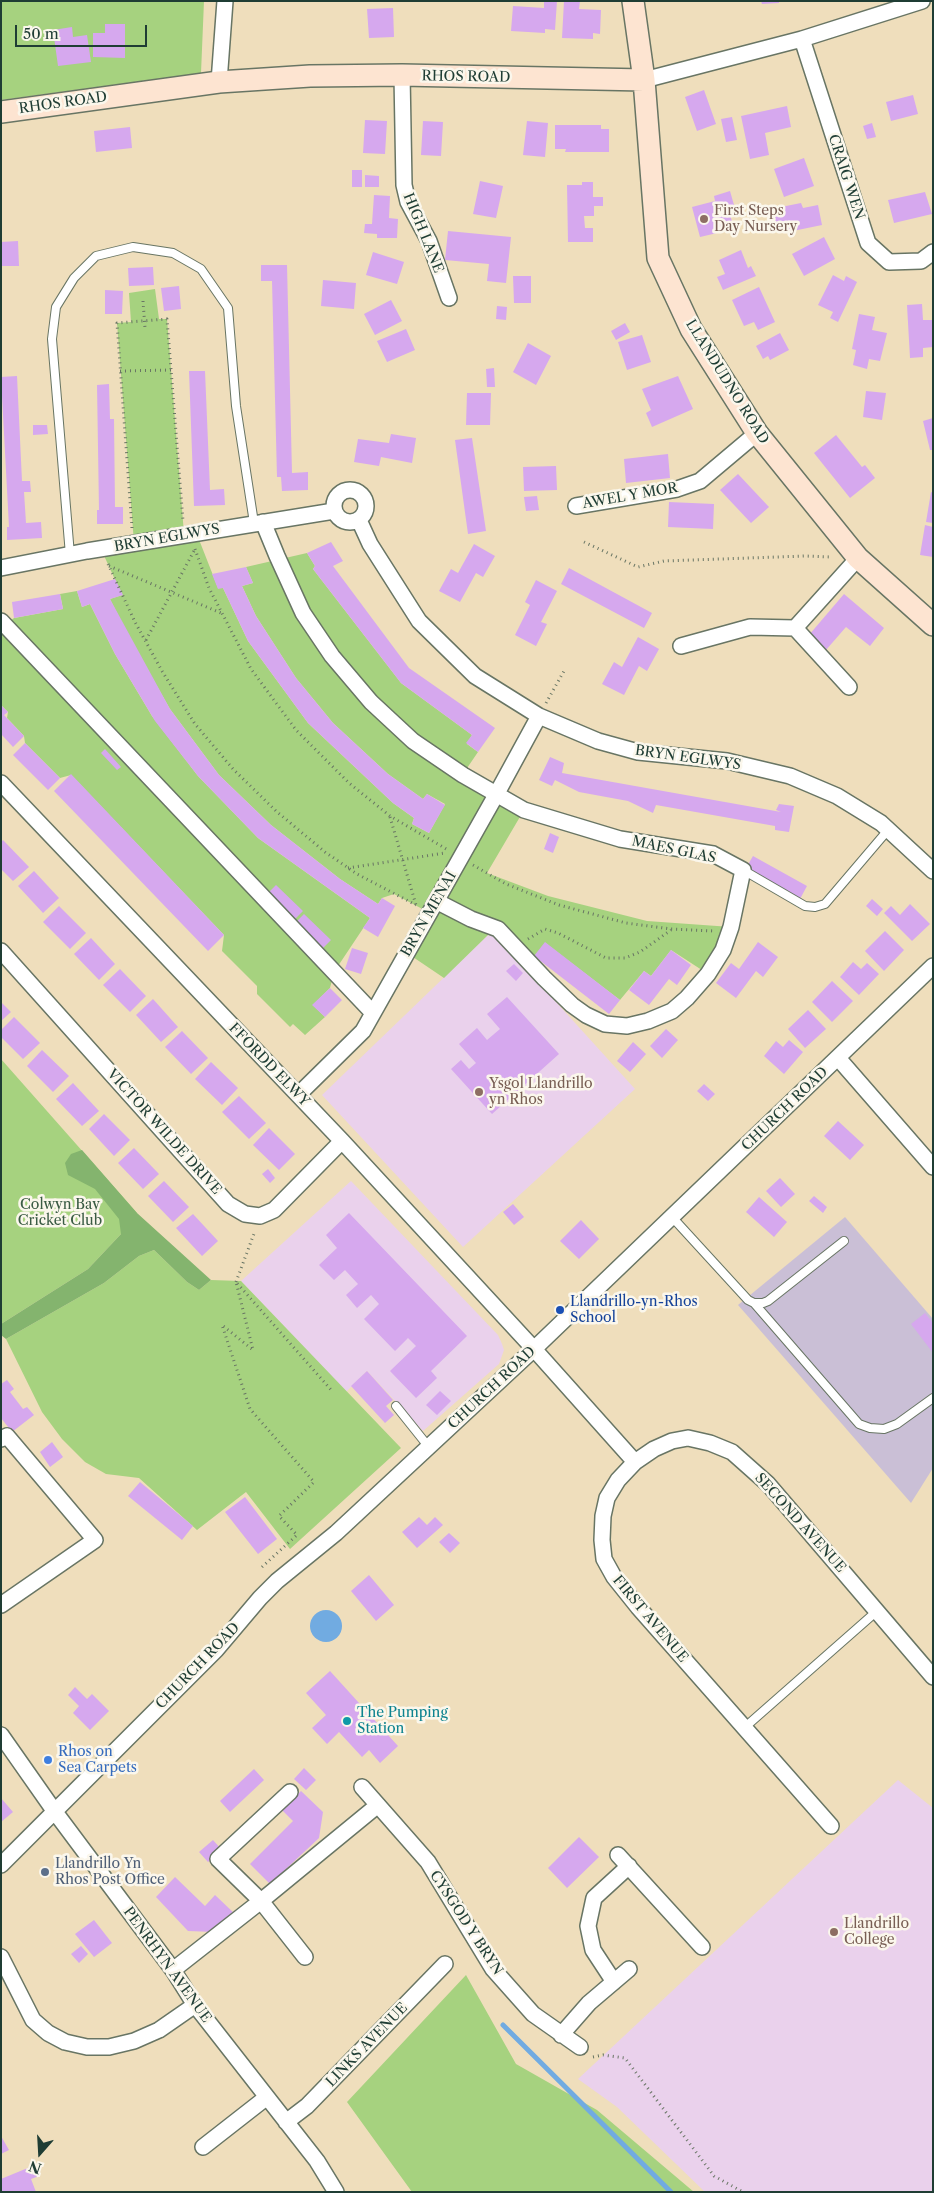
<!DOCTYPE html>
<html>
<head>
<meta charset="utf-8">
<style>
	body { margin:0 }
	#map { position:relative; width:934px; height:2193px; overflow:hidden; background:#efdebc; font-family:"Libre Caslon Text",serif }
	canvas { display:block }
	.frame { position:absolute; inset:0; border:2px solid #1f3d34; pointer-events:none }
	.north { position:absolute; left:15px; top:2128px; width:50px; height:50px; -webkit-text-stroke:4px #fbf7ec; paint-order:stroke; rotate:199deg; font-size:14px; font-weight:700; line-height:20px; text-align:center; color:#1f3d34 }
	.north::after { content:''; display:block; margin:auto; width:18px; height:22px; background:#1f3d34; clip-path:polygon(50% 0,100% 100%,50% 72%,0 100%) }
	.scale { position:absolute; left:15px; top:25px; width:132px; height:22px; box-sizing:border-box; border:2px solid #1f3d34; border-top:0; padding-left:6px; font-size:15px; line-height:18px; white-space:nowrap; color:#1f3d34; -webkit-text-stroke:4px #fbf7ec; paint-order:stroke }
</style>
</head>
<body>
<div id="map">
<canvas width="934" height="2193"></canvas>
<div class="frame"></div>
<div class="north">N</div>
<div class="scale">50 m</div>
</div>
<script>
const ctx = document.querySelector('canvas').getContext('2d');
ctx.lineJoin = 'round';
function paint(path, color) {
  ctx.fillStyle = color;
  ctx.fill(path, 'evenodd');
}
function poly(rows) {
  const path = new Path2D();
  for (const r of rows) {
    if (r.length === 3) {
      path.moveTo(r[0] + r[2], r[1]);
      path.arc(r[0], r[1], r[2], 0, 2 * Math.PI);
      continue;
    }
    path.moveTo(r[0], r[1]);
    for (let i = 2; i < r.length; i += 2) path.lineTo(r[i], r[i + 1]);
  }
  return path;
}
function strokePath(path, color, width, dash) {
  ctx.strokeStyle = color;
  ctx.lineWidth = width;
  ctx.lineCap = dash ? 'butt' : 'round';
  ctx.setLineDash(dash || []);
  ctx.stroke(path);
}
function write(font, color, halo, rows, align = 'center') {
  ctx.font = font + ' "Libre Caslon Text",serif';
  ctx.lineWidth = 5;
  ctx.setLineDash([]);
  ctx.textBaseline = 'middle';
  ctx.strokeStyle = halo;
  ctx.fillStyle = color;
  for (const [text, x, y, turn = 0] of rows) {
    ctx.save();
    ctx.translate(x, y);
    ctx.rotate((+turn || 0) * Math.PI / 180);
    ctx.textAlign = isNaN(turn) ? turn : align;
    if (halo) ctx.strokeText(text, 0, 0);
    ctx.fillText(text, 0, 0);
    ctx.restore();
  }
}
paint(poly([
	[488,935,497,937,635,1089,463,1247,322,1095],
	[351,1181,498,1335,502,1344,504,1350,499,1364,423,1431,367,1371,346,1392,241,1281],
	[898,1780,933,1808,933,2192,705,2192,617,2107,578,2079]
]), '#ead1ec');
paint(poly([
	[845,1217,933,1319,933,1468,911,1503,738,1305]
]), '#cabfd6');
paint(poly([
	[1,1,204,1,201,73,1,100],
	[155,289,159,319,167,319,184,534,198,537,218,588,223,588,248,641,308,723,393,803,414,818,412,824,429,833,445,804,427,794,423,799,388,774,333,723,296,678,256,616,242,586,253,583,246,567,307,553,315,566,313,569,401,683,472,735,467,744,478,752,463,774,524,810,487,873,548,896,647,921,731,927,708,974,671,950,651,976,644,971,620,1000,545,943,531,964,498,929,488,935,444,978,407,953,430,913,394,894,382,898,378,904,340,879,271,825,219,775,170,709,128,636,110,599,122,595,101,549,134,543,117,323,131,322,129,293],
	[77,591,82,607,90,604,115,654,152,716,198,776,258,838,370,918,334,972,330,988,313,1005,325,1017,305,1035,293,1024,290,1027,257,994,257,986,222,951,224,935,71,775,60,778,25,743,24,736,7,718,8,712,1,705,1,621,5,625,14,618,63,609,60,594],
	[1,1059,137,1213,121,1234,88,1269,1,1324],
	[154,1250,187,1282,199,1290,211,1280,241,1281,401,1448,290,1549,246,1492,197,1530,139,1478,106,1474,85,1462,62,1439,42,1412,6,1339,104,1283,139,1256],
	[466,1975,516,2064,597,2110,694,2192,412,2192,347,2102]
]), '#a6d27f');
paint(poly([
	[82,1150,137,1213,211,1280,199,1290,187,1282,154,1250,139,1256,104,1283,6,1339,1,1335,1,1324,88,1269,121,1234,119,1219,95,1189,68,1175,65,1163,71,1154]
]), '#84b46e');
paint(poly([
	[326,1626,16]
]), '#71abe1');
strokePath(poly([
	[503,2025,671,2192]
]), '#71abe1', 5);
paint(poly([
	[544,1,557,1,555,30,545,29,545,33,511,31,513,6,544,8],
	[564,1,580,1,579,9,601,10,600,34,593,33,593,39,562,38],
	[761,1,779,1,779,3,762,4],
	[393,8,394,37,369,38,367,9],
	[105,24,125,24,125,58,93,57,93,33,105,33],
	[72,27,73,37,87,35,91,62,58,66,53,30],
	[704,90,716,124,697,131,685,97],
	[913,95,918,114,891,121,886,102],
	[787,106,791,127,765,133,769,155,750,159,741,116],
	[732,117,737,140,726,142,721,119],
	[365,120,387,121,385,154,363,153],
	[423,121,443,122,441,156,421,155],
	[527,121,548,123,545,157,523,155],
	[872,123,876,137,867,139,863,126],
	[555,125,601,125,601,129,609,129,609,152,565,152,566,149,555,149],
	[130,127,132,148,96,152,94,131],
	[804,158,814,186,784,197,774,169],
	[352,170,362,170,362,187,352,187],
	[365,175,379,176,379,187,365,187],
	[480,181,503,186,496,218,473,214],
	[582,182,593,182,593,197,603,197,603,206,594,206,594,216,584,216,585,228,593,228,593,242,568,242,567,185,582,185],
	[730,191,734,205,728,207,734,229,700,237,692,207,715,201,714,196],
	[925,192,932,214,894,223,888,200],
	[374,195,390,196,389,218,398,219,397,238,377,238,377,234,364,233,365,224,372,224],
	[801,203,803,208,818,205,822,225,788,232,786,225,775,227,771,209],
	[448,231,511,237,506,283,487,281,489,264,445,260],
	[824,237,835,259,804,276,792,254],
	[18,241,19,266,2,266,1,242],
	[741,250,748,268,751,266,756,276,723,290,717,277,725,274,719,260],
	[373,252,404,262,397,284,366,275],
	[261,265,287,265,292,473,308,472,308,490,282,491,281,477,277,477,272,281,261,281],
	[153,267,154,285,129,286,128,268],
	[833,275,844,281,846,276,857,282,838,322,830,318,833,312,818,305],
	[513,276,531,276,531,303,514,303],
	[323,280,356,283,354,309,321,306],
	[179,286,181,309,164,311,161,288],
	[759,287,775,322,758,330,754,322,744,326,732,300],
	[105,290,123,291,122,314,105,314],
	[391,300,402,321,375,335,364,314],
	[922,304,923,320,933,320,933,347,923,348,923,357,910,358,907,305],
	[497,306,507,307,506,320,496,319],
	[859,314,875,317,872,330,887,333,880,361,869,359,867,369,853,365,856,350,852,349],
	[625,323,630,332,616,340,611,331],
	[406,329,415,350,387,362,377,341],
	[780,333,789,350,770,360,768,356,763,359,756,346],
	[642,335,651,362,627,370,618,342],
	[528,343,551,356,536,385,513,372],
	[494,368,495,387,487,387,486,369],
	[189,371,205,371,210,490,224,489,225,505,194,506],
	[17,376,22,481,30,481,31,492,24,492,26,523,41,522,42,538,7,540,7,527,9,527,1,377],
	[678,376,693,409,652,427,646,413,651,410,642,389],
	[109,384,110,419,114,419,115,507,123,507,123,524,97,524,97,510,99,510,97,385],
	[866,391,886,393,882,420,863,417],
	[467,393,491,393,490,425,466,425],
	[933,418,933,450,930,450,923,421],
	[33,425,47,425,48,434,33,435],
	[391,434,416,438,412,463,381,457,379,466,354,462,358,439,389,443],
	[836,435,862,467,865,465,875,478,850,498,814,453],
	[472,438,486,531,468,534,455,440],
	[668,454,670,478,626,483,624,459],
	[556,466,557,490,524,491,523,467],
	[738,474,769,507,751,523,720,490],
	[931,492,933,493,933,523,926,522],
	[537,496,539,510,526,511,524,497],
	[669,502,714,504,713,529,668,527],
	[925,525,933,527,933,557,920,555],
	[331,542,343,561,333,566,409,668,495,728,478,752,466,743,472,735,401,683,313,569,315,566,307,553],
	[474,544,495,556,483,577,476,573,460,602,439,591,451,569,458,573],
	[246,567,253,583,242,586,256,616,296,678,333,723,388,774,423,799,427,794,445,805,429,833,412,824,414,818,393,803,308,723,248,641,223,588,218,589,212,574],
	[569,568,652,613,644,628,561,584],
	[115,579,123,595,110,599,170,709,219,775,271,825,340,879,378,904,382,898,395,906,378,937,363,928,370,918,258,838,198,776,155,721,115,654,90,604,82,607,77,591],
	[536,580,557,591,541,622,547,624,536,646,515,635,530,605,525,602],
	[60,594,63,609,14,618,12,602],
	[844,594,884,628,870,646,846,627,826,650,809,635],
	[638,637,659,649,647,671,639,666,624,695,602,684,614,662,622,667],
	[1,705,8,712,4,715,24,736,13,747,1,734],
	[25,743,60,778,48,790,13,755],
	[105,749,121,767,117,770,101,753],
	[550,757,564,763,562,773,781,812,776,810,779,804,794,806,789,832,775,830,775,826,656,805,653,813,628,801,579,792,555,780,552,786,539,780],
	[71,774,224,935,208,951,54,791],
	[550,833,559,837,553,853,544,849],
	[3,840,29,867,13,881,1,869,1,842],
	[753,856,807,886,800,899,746,868],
	[34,871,59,898,43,913,18,886],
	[276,885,303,911,293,921,266,895],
	[872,899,883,909,877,916,866,906],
	[910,904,930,924,912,941,884,913,891,906,900,915],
	[59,906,86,933,70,949,43,922],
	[304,914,331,940,320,951,294,924],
	[885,931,904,950,884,971,865,951],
	[91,938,115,964,99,980,74,954],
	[545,942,620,1000,609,1014,534,956],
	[758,942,778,957,763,977,756,971,736,998,716,983,731,963,739,969],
	[352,948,368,953,361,974,345,969],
	[671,950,691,965,677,985,669,979,649,1005,629,990,644,971,651,976],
	[853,962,861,969,867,963,879,974,859,995,840,977],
	[514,964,523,973,516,981,506,971],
	[120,969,146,996,130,1012,103,985],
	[832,981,853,1001,832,1022,812,1002],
	[330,988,342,1000,325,1017,312,1005],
	[507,997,559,1054,492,1114,451,1069,461,1060,469,1069,476,1063,459,1044,477,1028,487,1040,500,1029,487,1014],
	[153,999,178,1027,161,1042,136,1015],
	[1,1002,11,1012,1,1021],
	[808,1010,826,1029,805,1048,788,1029],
	[14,1017,40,1043,23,1059,1,1037,1,1030],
	[666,1029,678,1040,662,1058,650,1046],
	[182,1031,208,1058,191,1074,165,1047],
	[789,1040,803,1052,784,1074,764,1056,776,1041,783,1047],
	[633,1042,646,1054,630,1072,617,1061],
	[42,1050,69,1076,53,1092,27,1066],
	[211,1062,238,1088,222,1105,195,1079],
	[73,1083,99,1111,82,1126,56,1099],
	[704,1084,715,1094,708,1101,697,1091],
	[239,1096,266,1123,249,1139,222,1112],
	[104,1114,130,1140,114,1156,89,1129],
	[838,1121,864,1145,850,1160,824,1136],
	[269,1128,295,1154,279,1170,253,1145],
	[134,1148,159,1174,143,1189,118,1163],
	[268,1169,275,1178,270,1183,262,1174],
	[780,1178,795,1194,781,1207,766,1191],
	[164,1181,189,1207,173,1222,148,1196],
	[814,1196,827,1207,823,1213,809,1201],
	[759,1197,787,1222,774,1237,746,1212],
	[513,1204,524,1217,514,1225,503,1212],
	[349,1213,467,1336,431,1371,437,1378,416,1398,390,1371,416,1346,408,1338,395,1351,364,1319,379,1304,371,1295,357,1308,346,1295,358,1284,345,1270,334,1280,319,1265,337,1248,326,1235],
	[193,1214,218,1241,202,1256,176,1228],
	[581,1220,599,1239,579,1259,560,1241],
	[925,1313,933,1323,933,1353,911,1324],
	[367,1371,393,1400,386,1406,394,1415,385,1423,351,1386],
	[7,1380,14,1389,10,1392,23,1409,27,1407,34,1415,12,1432,1,1418,1,1384],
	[440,1391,451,1401,437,1415,426,1405],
	[52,1442,63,1457,50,1467,40,1452],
	[140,1482,193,1526,182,1540,128,1496],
	[245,1497,277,1539,258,1554,225,1512],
	[419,1517,427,1525,435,1517,443,1525,417,1548,402,1532],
	[449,1533,460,1543,450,1553,439,1542],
	[369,1575,394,1605,376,1621,351,1591],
	[330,1671,398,1746,380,1763,369,1750,362,1757,339,1732,327,1744,312,1728,326,1715,306,1693],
	[75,1687,87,1699,92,1694,109,1711,90,1730,73,1713,79,1706,68,1695],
	[304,1768,316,1780,306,1790,294,1779],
	[254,1769,264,1780,230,1812,220,1801],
	[301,1791,323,1812,319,1838,270,1884,250,1864,293,1821,282,1810],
	[1,1798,13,1812,1,1822],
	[579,1837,599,1857,567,1888,548,1868],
	[213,1840,221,1849,208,1862,199,1852],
	[175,1877,205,1906,215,1895,235,1914,214,1932,188,1931,156,1897],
	[94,1920,112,1943,94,1957,75,1934],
	[81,1946,88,1954,79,1963,71,1954],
	[1,2136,9,2150,1,2154],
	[35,2165,39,2176,31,2179,36,2192,1,2192,1,2179]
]), '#d6a8ee');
const service = poly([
	[70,555,52,339,56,307,74,278,96,256,133,247,173,253,201,269,228,308,236,406,254,523],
	[743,870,805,906,815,907,825,904,888,830],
	[672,1217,748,1300,754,1303,763,1303,768,1301,844,1241],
	[754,1303,859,1424,870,1428,884,1429,897,1424,933,1398],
	[396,1406,428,1446],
	[744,1728,877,1611]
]);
const minor = poly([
	[802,39,868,243,889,262,921,261,933,252],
	[402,75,404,185,408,202,429,241,449,298],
	[644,80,802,39,922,1],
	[219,82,225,1],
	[350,506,16],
	[576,506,677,489,700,481,757,433],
	[359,520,370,544,419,621,475,676,539,716,598,741,638,752,727,761,790,776,837,796,881,823,933,871],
	[263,522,277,556,303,613,332,656,371,702,413,741,463,775,524,810,620,839,713,854,743,870,731,927,723,950,708,974,687,998,672,1011,648,1021,627,1026,605,1024,586,1015,572,1005,544,978,498,929,471,919,436,901],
	[1,568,87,551,334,511],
	[1,621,373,1013],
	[795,628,849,687],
	[681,646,750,627,795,628,858,558],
	[1,783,342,1141,534,1349,635,1462,618,1480,607,1498,603,1516,602,1540,604,1559,614,1577,638,1607,831,1826],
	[1,951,228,1204,245,1214,260,1216,274,1210,342,1141],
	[838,1058,933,1167],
	[298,1095,363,1031,496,795,539,716],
	[1,1439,7,1436,95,1540,1,1605],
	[635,1462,654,1449,672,1441,688,1438,710,1443,732,1452,768,1484,933,1677],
	[1,1735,55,1812,173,1970,195,2005,317,2161,336,2192],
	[362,1787,428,1862,493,1969,533,2014,580,2047],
	[290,1792,218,1859,261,1901,305,1957],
	[618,1855,702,1947],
	[1,1865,216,1650,260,1598,277,1581,336,1533,534,1349,933,966],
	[1,1957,33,2020,48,2033,65,2042,87,2047,109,2047,134,2041,159,2030,195,2005],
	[173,1970,261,1901,378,1805],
	[614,1982,593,1950,588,1926,594,1898,629,1866],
	[561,2035,589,2003,629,1969],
	[286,2122,307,2106,445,1964],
	[203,2147,267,2097]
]);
const secondary = poly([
	[633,1,644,80,658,258,691,329,757,433,858,558,933,625],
	[1,112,219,82,310,76,402,75,644,80]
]);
strokePath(service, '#687564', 10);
strokePath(minor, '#687564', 18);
strokePath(secondary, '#687564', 24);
strokePath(poly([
	[143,301,145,328],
	[120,371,172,370],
	[132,528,117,323,167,319,183,521],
	[584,542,638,567,664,561,805,556,832,557],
	[195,549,209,588,251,669,296,730,349,783,390,816,448,850],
	[108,564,135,622,162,671,195,724,233,769,276,811,325,852,357,874,416,905],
	[109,566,221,613],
	[146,640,195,549],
	[546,703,564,671],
	[390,817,416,905],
	[473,865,506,884,559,905,626,923,671,929,714,931],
	[348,868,445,853],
	[528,939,545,929,558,933,606,958,625,958,640,952,671,930],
	[236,1282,255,1231],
	[262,1567,297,1535,279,1516,314,1482,250,1409,222,1325,253,1350,236,1282,332,1391],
	[593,2057,603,2055,625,2058,714,2176,743,2192]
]), '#687564', 3, [1, 4]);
strokePath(service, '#fff', 8);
strokePath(minor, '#fff', 15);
strokePath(secondary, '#fde4d1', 21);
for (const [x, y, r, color] of [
	[704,219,5,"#8d6e63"],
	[479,1092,5,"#8d6e63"],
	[560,1310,5,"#1a4fb4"],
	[347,1721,5,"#0f9aa8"],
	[48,1760,5,"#3f7fe0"],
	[45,1872,5,"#5c6f8a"],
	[834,1932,5,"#8d6e63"]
]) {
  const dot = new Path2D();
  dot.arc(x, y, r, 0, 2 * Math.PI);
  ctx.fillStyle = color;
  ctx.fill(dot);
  strokePath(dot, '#fbf7ec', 2);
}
write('14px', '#1f3d34', '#fbf7ec', [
	["RHOS ROAD",466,77,1],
	["RHOS ROAD",63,103,-8],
	["CRAIG WEN",846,177,72],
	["HIGH LANE",423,233,68],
	["LLANDUDNO ROAD",727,382,58],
	["AWEL Y MOR",630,496,-10],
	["BRYN EGLWYS",167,538,-10],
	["BRYN EGLWYS",688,758,8],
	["MAES GLAS",674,850,12],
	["BRYN MENAI",429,914,-60],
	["FFORDD ELWY",269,1065,46],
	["CHURCH ROAD",785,1109,-44],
	["VICTOR WILDE DRIVE",164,1132,48],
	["CHURCH ROAD",492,1388,-43],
	["SECOND AVENUE",800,1523,48],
	["FIRST AVENUE",650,1619,50],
	["CHURCH ROAD",198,1666,-46],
	["CYSGOD Y BRYN",466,1923,57],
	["PENRHYN AVENUE",167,1965,54],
	["LINKS AVENUE",367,2045,-46]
]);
write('14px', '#785e54', '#fbf7ec', [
	["First Steps",714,211],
	["Day Nursery",714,227],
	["Ysgol Llandrillo",489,1084],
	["yn Rhos",489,1100],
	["Llandrillo",844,1924],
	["College",844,1940]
], 'left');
write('14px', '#3a5b43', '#fbf7ec', [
	["Colwyn Bay",60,1205],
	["Cricket Club",60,1221]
]);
write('14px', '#164399', '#fbf7ec', [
	["Llandrillo-yn-Rhos",570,1302],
	["School",570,1318]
], 'left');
write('14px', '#0d838f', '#fbf7ec', [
	["The Pumping",357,1713],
	["Station",357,1729]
], 'left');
write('14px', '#366cbe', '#fbf7ec', [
	["Rhos on",58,1752],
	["Sea Carpets",58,1768]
], 'left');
write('14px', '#4e5e75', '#fbf7ec', [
	["Llandrillo Yn",55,1864],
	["Rhos Post Office",55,1880]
], 'left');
</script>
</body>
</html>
